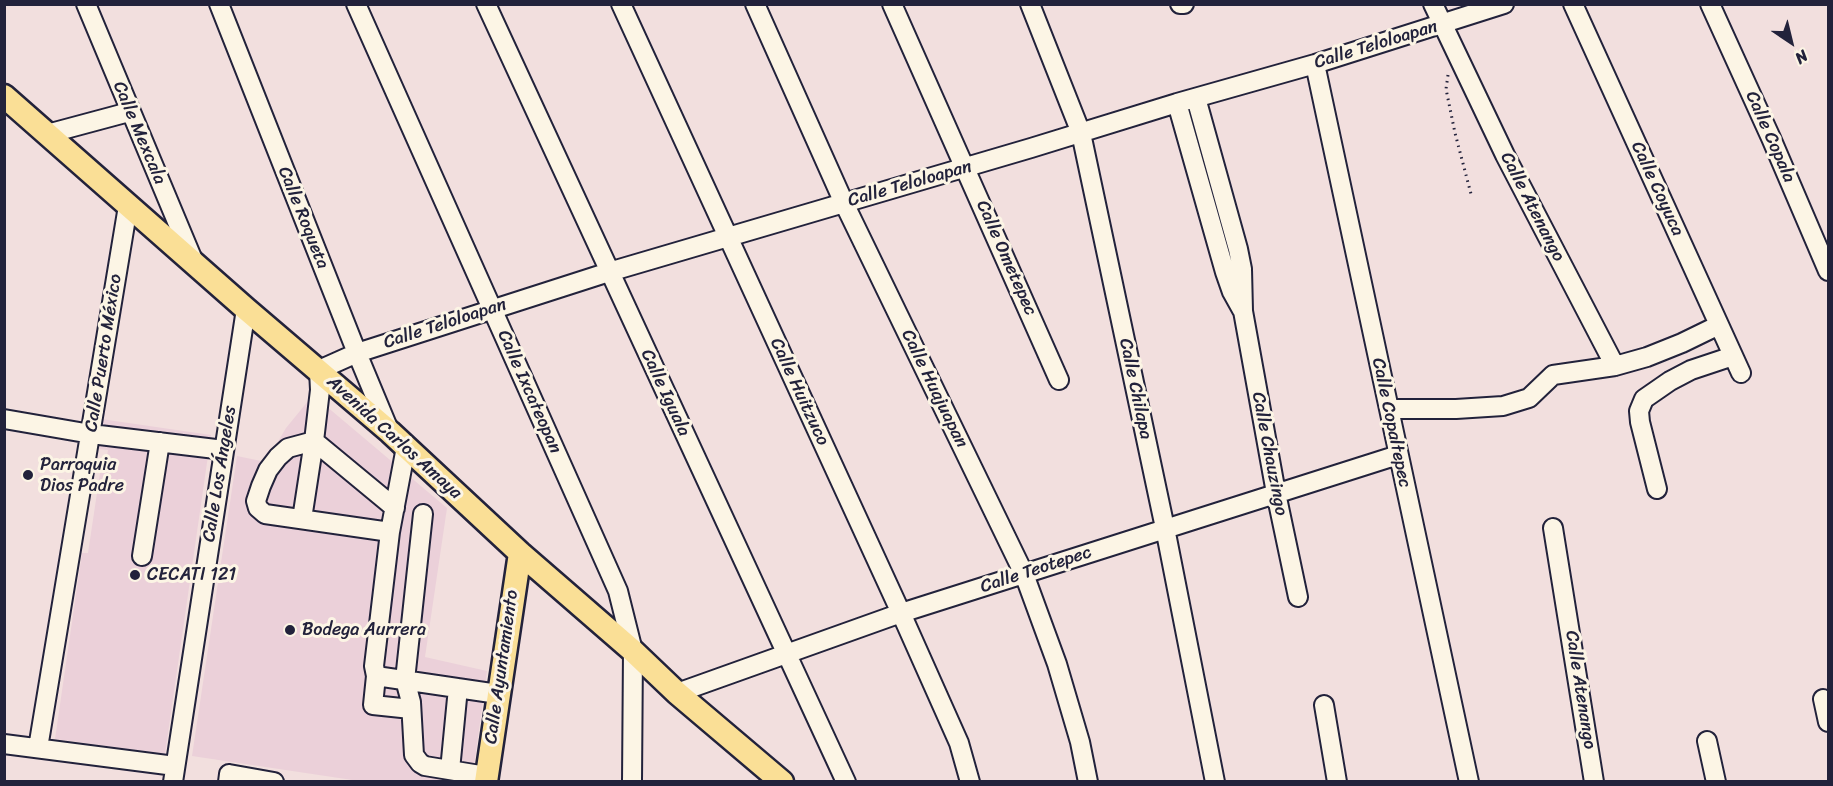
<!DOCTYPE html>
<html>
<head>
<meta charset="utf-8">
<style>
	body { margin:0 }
	#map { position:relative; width:1833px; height:786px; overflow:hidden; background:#f2dfde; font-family:Sriracha,sans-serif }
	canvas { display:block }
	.frame { position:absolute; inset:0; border:6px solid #22223b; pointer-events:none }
	.north { position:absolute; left:1761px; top:12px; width:60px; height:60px; -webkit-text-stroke:4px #fcf5e5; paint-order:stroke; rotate:145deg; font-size:16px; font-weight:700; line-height:24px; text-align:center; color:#22223b }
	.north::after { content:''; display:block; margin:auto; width:21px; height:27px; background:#22223b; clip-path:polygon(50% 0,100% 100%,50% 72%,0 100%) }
</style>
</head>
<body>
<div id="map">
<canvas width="1833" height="786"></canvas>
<div class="frame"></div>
<div class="north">N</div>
</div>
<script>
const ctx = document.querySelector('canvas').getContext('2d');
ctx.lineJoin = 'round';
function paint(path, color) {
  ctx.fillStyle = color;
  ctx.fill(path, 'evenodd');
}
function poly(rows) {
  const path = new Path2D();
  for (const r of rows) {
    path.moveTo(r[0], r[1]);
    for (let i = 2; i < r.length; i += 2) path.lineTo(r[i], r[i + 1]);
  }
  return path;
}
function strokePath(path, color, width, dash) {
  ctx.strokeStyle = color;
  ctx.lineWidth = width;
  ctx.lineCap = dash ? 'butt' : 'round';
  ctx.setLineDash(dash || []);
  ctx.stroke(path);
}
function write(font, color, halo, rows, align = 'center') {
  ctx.font = font + ' Sriracha,sans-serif';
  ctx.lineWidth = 6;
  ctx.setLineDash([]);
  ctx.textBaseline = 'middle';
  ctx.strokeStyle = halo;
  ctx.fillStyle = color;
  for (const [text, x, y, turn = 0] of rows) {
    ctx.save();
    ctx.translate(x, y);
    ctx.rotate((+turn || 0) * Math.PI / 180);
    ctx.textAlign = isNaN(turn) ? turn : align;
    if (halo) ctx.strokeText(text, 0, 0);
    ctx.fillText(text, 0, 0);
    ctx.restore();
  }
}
paint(poly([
	[313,395,447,508,425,657,487,671,472,781,359,781,192,756,237,456,266,462,286,428],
	[101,419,211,435,165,754,55,739,82,553,88,553,100,473,104,473,108,450,97,449]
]), '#ebd0d9');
const minor = poly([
	[86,4,193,260],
	[219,4,357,353,389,430],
	[356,4,618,591,633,651,632,782],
	[486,4,846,782],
	[621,4,901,613,959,743,970,782],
	[755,4,844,203,1024,574,1057,664,1080,742,1088,782],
	[892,4,1059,380],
	[1030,4,1081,133,1165,528,1215,782],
	[1180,4,1184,4],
	[1433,4,1505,155,1615,366],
	[1573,4,1741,373],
	[1710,4,1771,138,1828,271],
	[1315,64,1469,782],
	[1196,98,1238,249,1242,269,1243,311,1276,493,1298,597],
	[1177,103,1225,272,1232,292,1242,310],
	[47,134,129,112],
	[1389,409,1456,409,1503,406,1529,398,1553,375,1615,366,1647,357,1682,343,1719,325],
	[4,419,91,434,224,450],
	[406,447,390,532,374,666,376,676,498,694],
	[1657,489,1640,422,1639,411,1644,399,1670,381,1691,370,1733,356],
	[423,514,405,680,411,702,414,755,420,763,425,766,486,776],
	[302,519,314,441,395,508],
	[1553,528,1594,782],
	[390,532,265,514,258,508,256,501,261,486,268,470,278,457,288,448,314,441,320,390,319,370,357,353,609,272,1031,148,1177,103,1315,64,1504,4],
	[142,556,160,442],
	[376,676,373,705,411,709],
	[677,693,901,613,1398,455],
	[1823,699,1828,722],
	[1324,705,1337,782],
	[1707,741,1716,782],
	[4,744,175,766],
	[38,748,128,206],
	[450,770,458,688],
	[173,782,246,309],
	[228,782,229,774,274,782]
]);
const major = poly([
	[4,96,246,309,390,432,520,553,633,651,677,693,782,782],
	[486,782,520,553]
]);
strokePath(minor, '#22223b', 22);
strokePath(major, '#22223b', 27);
strokePath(poly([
	[1448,75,1446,89,1455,133,1471,194]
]), '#22223b', 3, [1.5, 4.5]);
strokePath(minor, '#fcf5e5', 18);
strokePath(major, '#fadf96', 22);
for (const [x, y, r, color] of [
	[28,475,6,"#22223b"],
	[135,575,6,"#22223b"],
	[290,630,6,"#22223b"]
]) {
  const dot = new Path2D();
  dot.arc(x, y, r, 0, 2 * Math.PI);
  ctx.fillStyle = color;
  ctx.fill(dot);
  strokePath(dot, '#fcf5e5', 2);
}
write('18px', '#22223b', '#fcf5e5', [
	["Calle Teloloapan",1376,45,-17],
	["Calle Mexcala",139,133,67],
	["Calle Copala",1770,137,66],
	["Calle Teloloapan",910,184,-16],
	["Calle Coyuca",1657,189,65],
	["Calle Atenango",1532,207,63],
	["Calle Roqueta",303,218,68],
	["Calle Ometepec",1006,258,66],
	["Calle Teloloapan",445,324,-18],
	["Calle Puerto México",104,353,-81],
	["Calle Huajuapan",934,389,64],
	["Calle Chilapa",1135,389,78],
	["Calle Ixcateopan",529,392,66],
	["Calle Huitzuco",799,392,65],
	["Calle Iguala",665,393,65],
	["Calle Copaltepec",1391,423,78],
	["Avenida Carlos Amaya",394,438,42],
	["Calle Chauzingo",1269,454,79],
	["Calle Los Ángeles",220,474,-81],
	["Calle Teotepec",1036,570,-18],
	["Calle Ayuntamiento",502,667,-82],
	["Calle Atenango",1580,690,81]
]);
write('18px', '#22223b', '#fcf5e5', [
	["Parroquia",40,465],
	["Dios Padre",40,486],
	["CECATI 121",147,575],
	["Bodega Aurrera",302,630]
], 'left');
</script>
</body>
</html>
